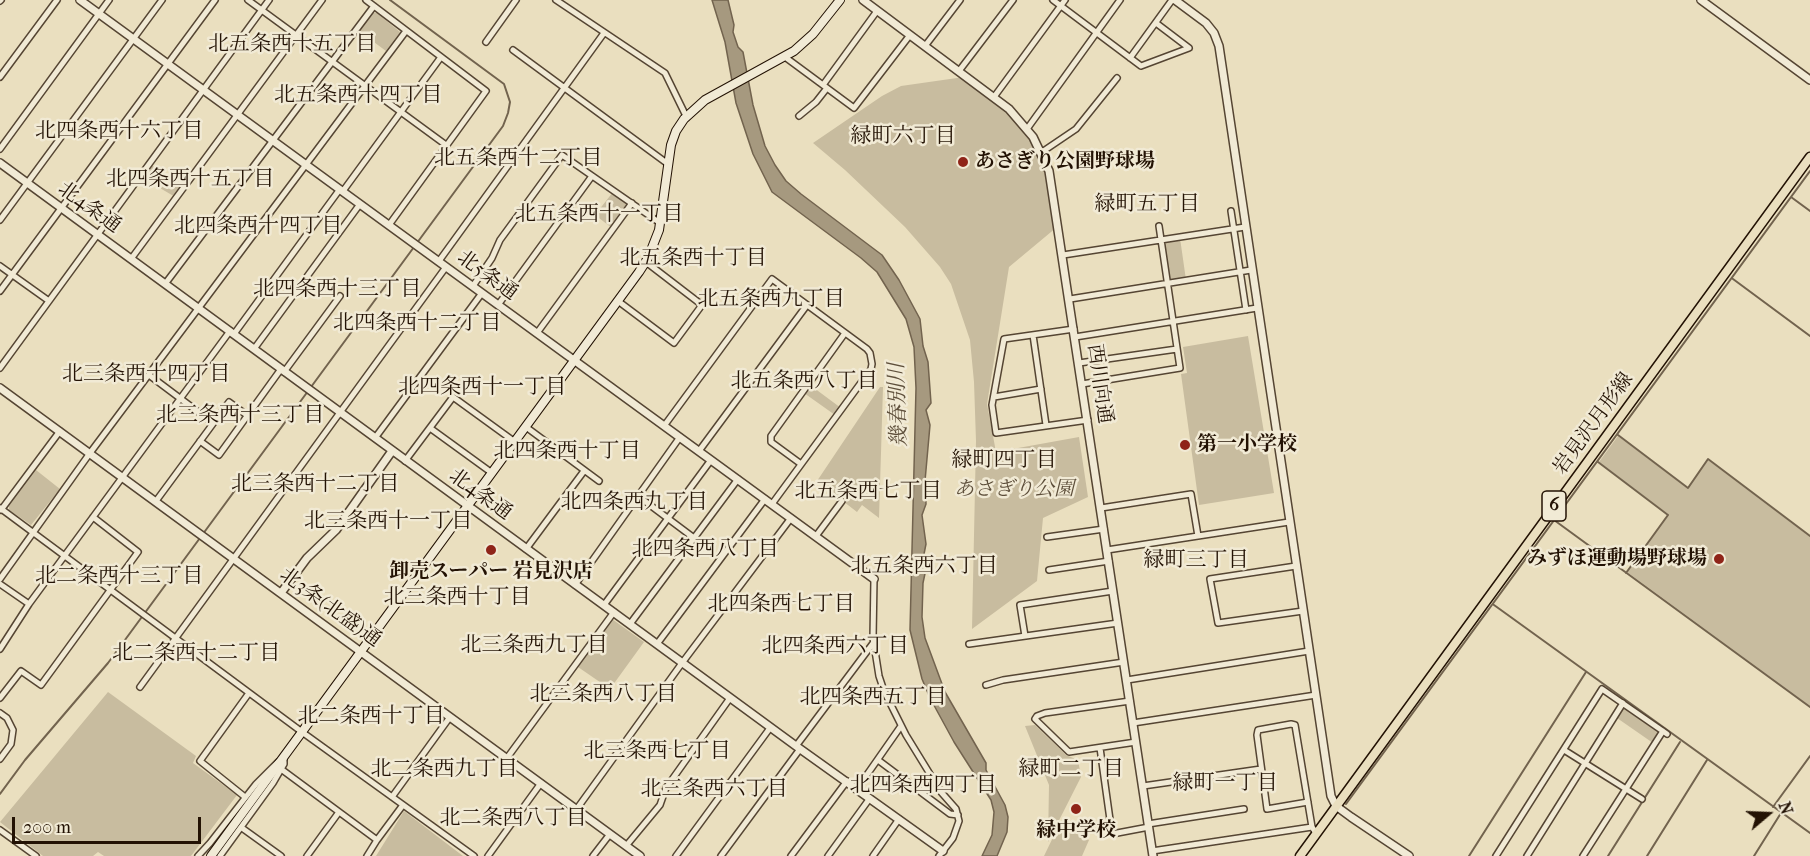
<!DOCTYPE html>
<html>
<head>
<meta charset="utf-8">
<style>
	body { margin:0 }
	#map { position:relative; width:1810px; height:856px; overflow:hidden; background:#eadfbf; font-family:"IM FELL French Canon",serif }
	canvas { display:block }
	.north { position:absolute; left:1738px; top:784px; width:60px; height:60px; -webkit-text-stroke:4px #f1ead5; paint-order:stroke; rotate:71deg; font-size:16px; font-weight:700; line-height:24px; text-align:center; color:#231204 }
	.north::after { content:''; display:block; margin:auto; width:21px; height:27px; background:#231204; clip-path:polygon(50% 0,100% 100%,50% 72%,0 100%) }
	.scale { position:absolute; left:12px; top:817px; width:189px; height:27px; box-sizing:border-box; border:3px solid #231204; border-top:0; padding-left:8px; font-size:18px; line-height:21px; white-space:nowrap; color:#231204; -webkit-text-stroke:4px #f1ead5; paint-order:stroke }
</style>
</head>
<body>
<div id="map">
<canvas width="1810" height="856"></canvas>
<div class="north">N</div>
<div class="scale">200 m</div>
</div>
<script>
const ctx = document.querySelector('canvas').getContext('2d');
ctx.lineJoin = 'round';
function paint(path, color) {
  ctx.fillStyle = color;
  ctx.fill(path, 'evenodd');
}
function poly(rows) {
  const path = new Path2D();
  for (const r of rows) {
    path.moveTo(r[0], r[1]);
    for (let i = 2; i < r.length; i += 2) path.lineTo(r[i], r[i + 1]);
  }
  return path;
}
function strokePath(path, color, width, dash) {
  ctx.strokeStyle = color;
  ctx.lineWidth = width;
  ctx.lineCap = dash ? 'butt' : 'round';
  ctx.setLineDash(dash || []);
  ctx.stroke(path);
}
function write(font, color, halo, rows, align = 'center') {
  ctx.font = font + ' "IM FELL French Canon","Noto Serif JP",serif';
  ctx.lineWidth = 5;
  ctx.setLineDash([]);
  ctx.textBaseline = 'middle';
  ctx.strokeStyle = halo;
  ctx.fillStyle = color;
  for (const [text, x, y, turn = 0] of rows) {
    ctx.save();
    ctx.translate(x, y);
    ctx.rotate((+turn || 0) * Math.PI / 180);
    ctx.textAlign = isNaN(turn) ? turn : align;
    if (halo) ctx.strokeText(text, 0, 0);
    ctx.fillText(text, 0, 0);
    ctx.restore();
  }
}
paint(poly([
	[373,13,377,13,400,32,386,51,359,31],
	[964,77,1011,114,1035,144,1044,163,1057,227,1009,267,987,404,996,452,1079,437,1088,497,1043,518,1037,581,972,629,976,441,974,382,970,340,951,284,940,267,905,227,845,170,813,143,882,96,901,86],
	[150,164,183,188,177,198,141,177],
	[613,192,630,204,612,228,595,215],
	[1180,238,1186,280,1168,283,1162,241],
	[1248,336,1274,493,1199,505,1181,374,1187,373,1183,347],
	[810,385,841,408,835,415,804,393],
	[880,387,883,387,879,518,862,505,857,512,817,481],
	[1618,436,1687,488,1708,460,1810,537,1810,706,1627,572,1668,514,1599,462],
	[36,470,60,489,31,525,9,510,9,506],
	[612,619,644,642,610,689,578,667],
	[108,692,196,756,193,763,237,795,191,856,104,856,98,852,93,856,43,856,0,822],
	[1627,707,1659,730,1660,733,1653,743,1617,718,1624,708],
	[1035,725,1066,755,1078,760,1081,777,1048,842,1049,785,1025,726],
	[404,811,463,856,376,856],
	[1059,825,1089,840,1082,856,1044,856]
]), '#c8bc9f');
const water = poly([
	[712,0,728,0,734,25,733,32,738,47,743,52,753,105,765,146,775,165,786,181,801,194,882,255,899,280,920,319,923,346,928,362,931,403,926,410,930,425,925,481,926,504,922,515,926,544,923,559,927,564,923,583,922,617,925,638,945,692,986,763,986,770,1005,805,1008,817,1007,832,997,856,982,856,992,835,994,812,991,800,954,742,930,698,922,679,910,630,916,388,914,347,906,319,877,272,861,258,772,192,753,154,736,103,725,42,712,0]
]);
paint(water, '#a6997f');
strokePath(water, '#72634e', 1.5);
strokePath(poly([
	[1791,197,1810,211],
	[1733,279,1810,336],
	[1618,435,1688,488,1708,459,1810,536],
	[1598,462,1668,515,1626,573],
	[1554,520,1810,707],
	[1494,605,1810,833],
	[0,794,25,760,108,663,503,126,508,113,510,102,504,84,390,0],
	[1346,804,1810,171],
	[1773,807,1810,756],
	[1469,856,1586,672],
	[1608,856,1680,742],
	[1647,856,1707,760],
	[1754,856,1781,813]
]), '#72634e', 2);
const minor = poly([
	[248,0,446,145],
	[366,0,486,91,389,225],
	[556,0,665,73,686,116],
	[1053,0,1141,66,1189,48,1156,23],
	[0,1,1,0],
	[486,42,516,0],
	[925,46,960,0],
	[513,50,668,164],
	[785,57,854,108,910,35],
	[1130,58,1172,0],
	[959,71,1013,0],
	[0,77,57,0],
	[823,85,877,11],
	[994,97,1065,0],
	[799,116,816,102,827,88],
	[1027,129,1120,0],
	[0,149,109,0],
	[1042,152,1076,129,1117,78],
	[343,191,441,57],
	[1231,211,1246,310],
	[0,220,162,0],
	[1063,255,1245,227],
	[131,259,322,0],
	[439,261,604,33],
	[0,266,49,301],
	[165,284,374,6],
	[473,286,492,258,500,240,562,155,660,223],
	[0,291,215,0],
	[1070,299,1251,270],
	[618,301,674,343,702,305,646,262],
	[498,305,592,176],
	[1074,329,1004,339,992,405,996,433,1088,420],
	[537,333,632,203],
	[234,334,340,189],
	[1033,335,1046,425],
	[1075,337,1257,308],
	[254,349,360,204],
	[1079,363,1177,349],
	[0,368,269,0],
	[284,372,340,296],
	[149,375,213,423],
	[1082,384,1180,368,1159,226],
	[994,397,1041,389],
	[664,426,772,279,867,349,870,353,872,364,871,369,772,504],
	[526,427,599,481],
	[430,428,492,473],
	[375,438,482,293],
	[200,441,219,455,281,369],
	[699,451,807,305],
	[405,461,453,397,515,442],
	[801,464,771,442,771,436,845,333],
	[638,496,694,538],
	[156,501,229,402,248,416],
	[0,508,302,732,474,856],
	[1101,508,1191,494,1198,536],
	[1,510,60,431],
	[816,536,842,501],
	[1047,537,1104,529],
	[526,549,584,471],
	[1107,550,1289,522],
	[1296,566,1210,579,1218,623,1303,611],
	[1049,570,1109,561],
	[0,579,90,453,406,31],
	[874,579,873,638,879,676,884,691,906,735,941,792,956,809,959,821,953,838,939,856],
	[0,584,29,604],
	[575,585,680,437],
	[604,605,711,460],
	[630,624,738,479],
	[1025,636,1020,605,1113,591],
	[657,644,765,499],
	[969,644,1118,623],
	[0,649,29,604,230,331],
	[1127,680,1309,651],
	[986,685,1003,680,1124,662],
	[140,687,446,267],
	[0,698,21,671,41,685,138,552,93,517],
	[1130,701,1045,713,1037,716,1035,719,1069,752,1136,742],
	[0,713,7,718,13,730,11,744,0,759],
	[1133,723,1316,695],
	[796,746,874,642],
	[1100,748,1112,834,1149,827],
	[1564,750,1642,799],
	[507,758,614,612],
	[878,760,950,814,958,815],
	[281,769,377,840,403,805],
	[1143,786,1261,769],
	[857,789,901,726],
	[245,797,200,761,249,693],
	[392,797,450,717],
	[1308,802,1267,809,1257,735,1258,730,1291,724,1295,725,1312,827,1316,833],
	[576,810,682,663,791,518],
	[1148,824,1244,809],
	[242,828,281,856],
	[0,830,36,856],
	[626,846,660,805,666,788,730,698],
	[1152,851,1312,827],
	[198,856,210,843,256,784,278,762],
	[220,856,273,783,284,764,284,757],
	[307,856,339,812],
	[367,856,377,840],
	[488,856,541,783],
	[593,856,610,834],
	[676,856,770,728],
	[721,856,800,749],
	[791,856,847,781],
	[828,856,870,798],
	[873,856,899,819],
	[1496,856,1602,689,1667,734],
	[1527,856,1623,703],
	[1583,856,1663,731]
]);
const tertiary = poly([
	[80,0,874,579],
	[863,0,1009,109,1033,137,1049,171,1153,856],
	[1175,0,1206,23,1214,33,1219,46,1331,796,1336,806,1351,817,1409,856],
	[1701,0,1810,80],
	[0,163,796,746,943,851],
	[0,388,640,856],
	[281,593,307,558,336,530,392,451]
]);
const secondary = poly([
	[211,856,639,272,648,258,659,230,671,145,676,131,684,119,705,100,794,51,813,34,840,0]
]);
const primary = poly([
	[1300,856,1810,157]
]);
strokePath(minor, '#554533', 8);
strokePath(tertiary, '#554533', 10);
strokePath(secondary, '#231204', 10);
strokePath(primary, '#231204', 11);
strokePath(minor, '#f1ead5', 5);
strokePath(tertiary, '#f1ead5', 7);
strokePath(secondary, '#f1ead5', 8);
strokePath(primary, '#eadfbf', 8);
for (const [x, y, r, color] of [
	[963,162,6,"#8f2418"],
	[1185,445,6,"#8f2418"],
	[491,550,6,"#8f2418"],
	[1719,559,6,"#8f2418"],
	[1076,809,6,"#8f2418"]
]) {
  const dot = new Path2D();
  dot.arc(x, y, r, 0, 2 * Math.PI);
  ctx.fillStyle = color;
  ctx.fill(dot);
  strokePath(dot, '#f1ead5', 2);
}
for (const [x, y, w] of [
	[1554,506,24]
]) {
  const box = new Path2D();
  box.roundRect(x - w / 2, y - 15, w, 30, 4.5);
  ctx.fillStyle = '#f1ead5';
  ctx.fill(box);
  strokePath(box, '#231204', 1.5);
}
write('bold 18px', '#231204', null, [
	["6",1554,506]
]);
write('bold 20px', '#231204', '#f1ead5', [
	["あさぎり公園野球場",975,162],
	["第一小学校",1197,445],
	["みずほ運動場野球場",1707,559,"right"],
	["卸売スーパー 岩見沢店",491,572,"center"],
	["緑中学校",1076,831,"center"]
], 'left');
write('20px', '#231204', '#f1ead5', [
	["北4条通",89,208,36],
	["北5条通",487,276,36],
	["西川向通",1099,384,82],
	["岩見沢月形線",1594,424,-54],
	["北4条通",480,495,36],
	["北3条(北盛)通",330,608,36]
]);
write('italic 20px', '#5d4e3a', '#f1ead5', [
	["あさぎり公園",1014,490]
]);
write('21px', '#231204', '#f1ead5', [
	["北五条西十五丁目",292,45],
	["北五条西十四丁目",358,96],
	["北四条西十六丁目",119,132],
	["緑町六丁目",903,137],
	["北五条西十二丁目",518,159],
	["北四条西十五丁目",190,180],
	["緑町五丁目",1147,205],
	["北五条西十一丁目",599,215],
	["北四条西十四丁目",258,227],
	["北五条西十丁目",693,259],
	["北四条西十三丁目",337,290],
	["北五条西九丁目",771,300],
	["北四条西十二丁目",417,324],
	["北三条西十四丁目",146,375],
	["北五条西八丁目",804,382],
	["北四条西十一丁目",482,388],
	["北三条西十三丁目",240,416],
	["北四条西十丁目",567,452],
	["緑町四丁目",1004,461],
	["北三条西十二丁目",315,485],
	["北五条西七丁目",868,492],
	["北四条西九丁目",634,503],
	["北三条西十一丁目",388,522],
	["北四条西八丁目",705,550],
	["緑町三丁目",1196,561],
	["北五条西六丁目",924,567],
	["北二条西十三丁目",119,577],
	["北三条西十丁目",457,598],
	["北四条西七丁目",781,605],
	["北三条西九丁目",534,646],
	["北四条西六丁目",835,647],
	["北二条西十二丁目",196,654],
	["北三条西八丁目",603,695],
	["北四条西五丁目",873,698],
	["北二条西十丁目",371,717],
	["北三条西七丁目",657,752],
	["北二条西九丁目",444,770],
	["緑町二丁目",1071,770],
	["緑町一丁目",1225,784],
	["北四条西四丁目",923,786],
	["北三条西六丁目",714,790],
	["北二条西八丁目",513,819]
]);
write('italic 21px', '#5e4f3b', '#f1ead5', [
	["幾春別川",899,405,-92]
]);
</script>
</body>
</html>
